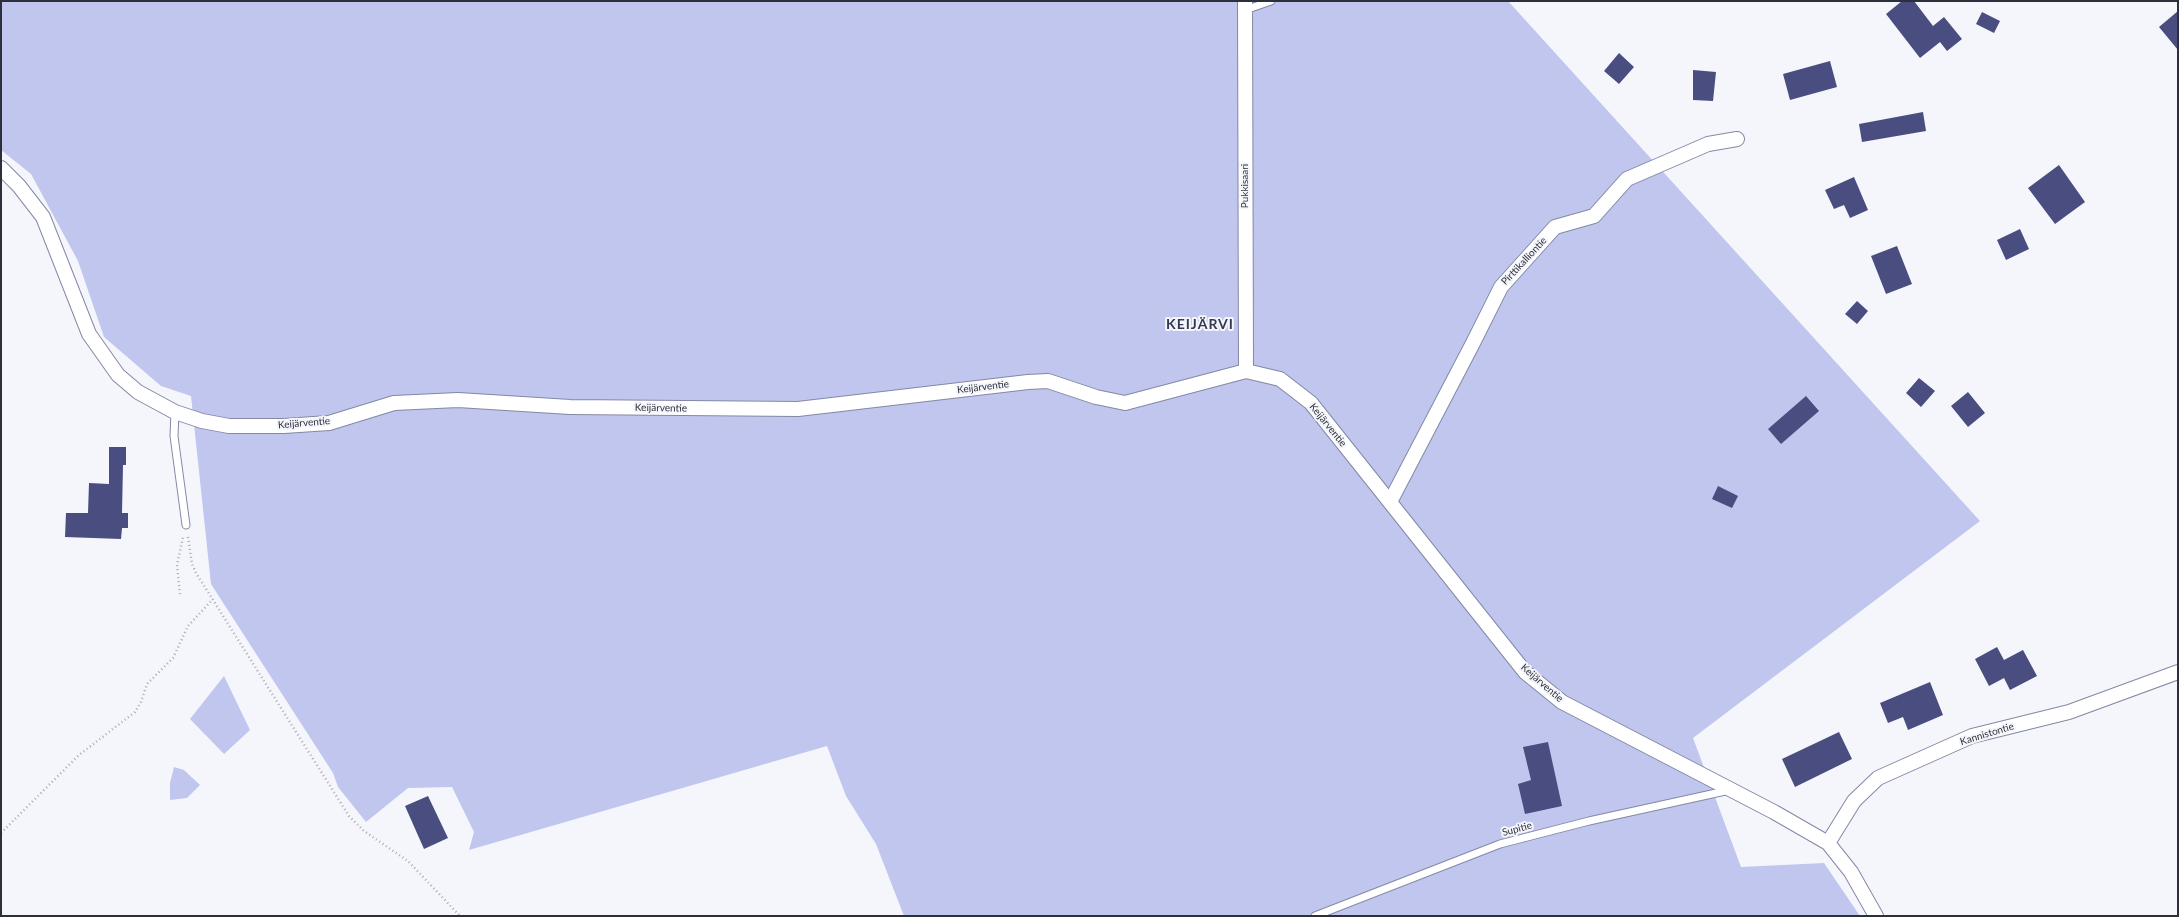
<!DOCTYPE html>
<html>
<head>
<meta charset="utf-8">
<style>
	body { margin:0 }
	#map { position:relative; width:2179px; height:917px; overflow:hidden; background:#f5f6fc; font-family:Lato,sans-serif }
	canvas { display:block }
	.frame { position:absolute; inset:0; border:2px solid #2d2f3b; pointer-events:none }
</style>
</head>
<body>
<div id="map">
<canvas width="2179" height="917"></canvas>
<div class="frame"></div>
</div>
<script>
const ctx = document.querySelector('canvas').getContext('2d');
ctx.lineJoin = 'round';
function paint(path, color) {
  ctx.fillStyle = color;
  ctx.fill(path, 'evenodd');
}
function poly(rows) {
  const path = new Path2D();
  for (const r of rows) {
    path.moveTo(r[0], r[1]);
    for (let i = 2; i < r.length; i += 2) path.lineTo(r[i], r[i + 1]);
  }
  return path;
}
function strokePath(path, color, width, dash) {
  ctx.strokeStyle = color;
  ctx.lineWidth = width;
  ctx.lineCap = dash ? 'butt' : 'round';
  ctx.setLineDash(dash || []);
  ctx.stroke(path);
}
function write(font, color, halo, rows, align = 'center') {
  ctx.font = font + ' Lato,sans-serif';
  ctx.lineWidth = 4;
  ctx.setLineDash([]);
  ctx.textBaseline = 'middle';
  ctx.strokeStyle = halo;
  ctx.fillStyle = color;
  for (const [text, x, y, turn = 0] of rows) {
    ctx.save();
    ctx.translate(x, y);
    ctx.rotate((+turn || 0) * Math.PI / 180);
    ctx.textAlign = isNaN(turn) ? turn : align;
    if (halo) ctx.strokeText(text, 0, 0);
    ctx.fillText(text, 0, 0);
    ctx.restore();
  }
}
paint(poly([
	[1,1,1508,1,1980,521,1693,738,1741,867,1824,863,1860,916,904,916,876,844,846,796,827,746,469,850,474,832,452,787,408,788,366,822,338,787,333,773,211,584,191,396,161,386,104,337,78,261,31,174,1,150],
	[224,676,250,730,224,754,190,719],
	[174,767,184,770,200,785,187,798,170,800,170,783]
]), '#c0c6ee');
paint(poly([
	[1902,1,1914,1,1933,26,1944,17,1962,39,1947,51,1940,42,1920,58,1886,14],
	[2178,11,2178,50,2159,27],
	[1982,12,2000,21,1994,33,1976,24],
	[1619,53,1634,67,1619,84,1604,71],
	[1830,61,1837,87,1790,100,1783,74],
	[1693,70,1716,72,1713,101,1693,100],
	[1923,112,1926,131,1862,142,1859,124],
	[2059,165,2085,202,2055,224,2028,188],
	[1854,177,1868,210,1850,218,1844,205,1834,209,1825,190],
	[2020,229,2029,249,2006,260,1997,240],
	[1897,246,1912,284,1886,294,1871,256],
	[1857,301,1868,311,1857,324,1845,314],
	[1919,378,1935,391,1921,407,1906,393],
	[1968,392,1985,413,1968,427,1951,406],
	[1806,396,1819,411,1781,444,1768,429],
	[109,447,126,447,126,465,123,465,122,513,128,513,128,528,122,528,121,539,65,537,66,513,88,513,89,483,109,484],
	[1718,486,1738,496,1732,508,1712,499],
	[1997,647,2004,660,2023,650,2037,676,2010,690,2004,678,1989,686,1975,659],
	[1930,682,1943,715,1908,730,1903,717,1888,723,1880,703],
	[1839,732,1852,759,1795,787,1782,759],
	[1548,742,1562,806,1525,814,1518,784,1531,780,1523,747],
	[428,796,448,838,424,849,405,806]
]), '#494d7f');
const service = poly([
	[1245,10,1271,1],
	[175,412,174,436,186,525],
	[1315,916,1500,844,1589,821,1730,790]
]);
const minor = poly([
	[1245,1,1246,371],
	[1,168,19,186,43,217,89,334,118,375,138,392,175,412,202,421,229,426,284,426,329,423,394,403,458,400,570,407,798,409,1028,382,1048,381,1096,397,1125,403,1246,371,1280,379,1311,403,1525,672,1562,702,1774,812,1828,843,1851,872,1876,916],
	[1390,502,1473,343,1501,287,1555,227,1594,216,1627,179,1708,144,1737,139],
	[1828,843,1854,801,1878,778,1972,736,2069,712,2178,672]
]);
strokePath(service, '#8488a5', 9);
strokePath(minor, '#8488a5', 16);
strokePath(poly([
	[188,537,192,564,196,573,349,816,364,831,408,861,460,916],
	[180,594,177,565,183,537],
	[1,833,79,755,135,712,141,702,147,684,173,658,188,626,213,599]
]), '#aaabb4', 2.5, [1, 3]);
strokePath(service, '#fff', 7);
strokePath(minor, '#fff', 14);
write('10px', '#2d2f3b', '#f5f6fc', [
	["Pukkisaari",1245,186,-90],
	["Pirttikalliontie",1524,261,-47],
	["Keijärventie",983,387,-7],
	["Keijärventie",661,408,1],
	["Keijärventie",304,423,-5],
	["Keijärventie",1328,425,51],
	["Keijärventie",1542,683,41],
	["Kannistontie",1987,734,-17],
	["Supitie",1517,829,-15]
]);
ctx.letterSpacing = '1px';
write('bold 14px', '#353850', '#f5f6fc', [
	["KEIJÄRVI",1200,324]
]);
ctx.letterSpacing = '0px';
</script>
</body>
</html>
